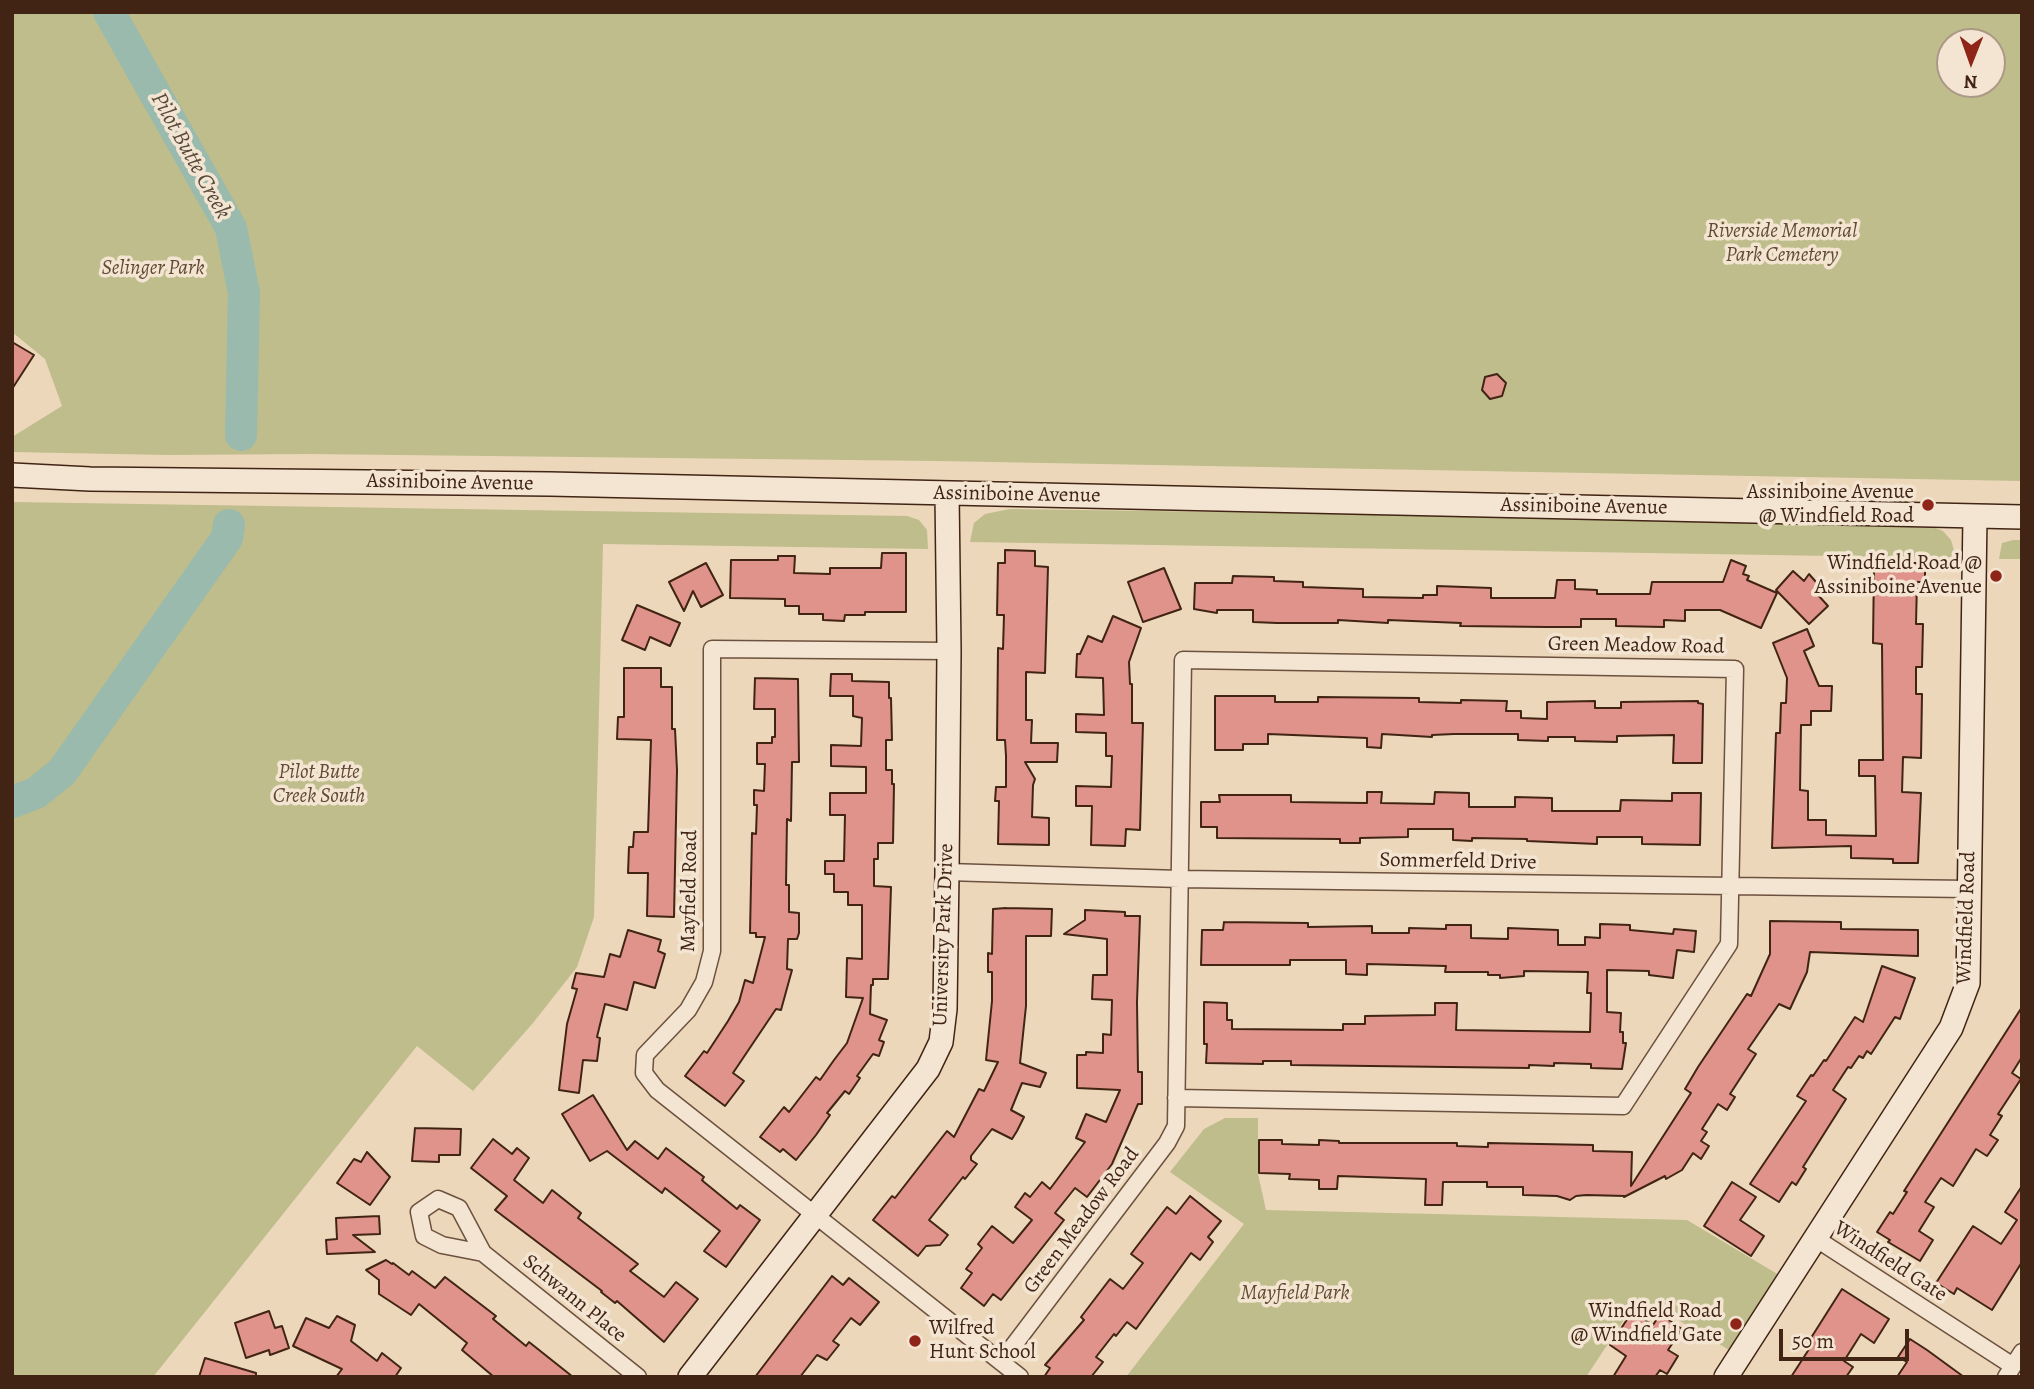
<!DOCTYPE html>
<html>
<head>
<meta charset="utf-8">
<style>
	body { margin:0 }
	#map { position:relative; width:2034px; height:1389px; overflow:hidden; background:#ecd7ba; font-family:Alegreya,serif }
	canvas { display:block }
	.frame { position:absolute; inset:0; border:14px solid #412414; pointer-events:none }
	.north { position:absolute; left:1936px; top:28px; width:70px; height:70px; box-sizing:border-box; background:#f3e5d2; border:2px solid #ac9886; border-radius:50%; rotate:181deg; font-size:19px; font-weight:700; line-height:28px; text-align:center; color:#412414 }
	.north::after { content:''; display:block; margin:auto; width:24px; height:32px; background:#8f2418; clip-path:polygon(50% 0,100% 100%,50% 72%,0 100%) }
	.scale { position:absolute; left:1779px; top:1329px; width:130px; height:32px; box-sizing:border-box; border:4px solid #412414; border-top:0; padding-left:9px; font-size:21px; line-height:24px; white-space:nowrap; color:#412414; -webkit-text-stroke:5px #f3e5d2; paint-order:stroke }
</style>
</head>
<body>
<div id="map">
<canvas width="2034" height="1389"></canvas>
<div class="frame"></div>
<div class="north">N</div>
<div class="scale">50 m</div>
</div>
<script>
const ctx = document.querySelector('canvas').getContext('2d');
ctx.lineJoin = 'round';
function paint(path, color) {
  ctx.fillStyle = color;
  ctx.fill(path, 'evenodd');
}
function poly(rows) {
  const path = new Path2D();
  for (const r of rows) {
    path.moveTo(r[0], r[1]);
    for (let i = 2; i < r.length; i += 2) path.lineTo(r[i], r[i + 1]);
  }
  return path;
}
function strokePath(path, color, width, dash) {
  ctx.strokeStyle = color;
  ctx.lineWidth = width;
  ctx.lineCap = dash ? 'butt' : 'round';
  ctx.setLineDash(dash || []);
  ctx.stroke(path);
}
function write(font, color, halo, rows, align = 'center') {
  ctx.font = font + ' Alegreya,serif';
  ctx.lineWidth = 7;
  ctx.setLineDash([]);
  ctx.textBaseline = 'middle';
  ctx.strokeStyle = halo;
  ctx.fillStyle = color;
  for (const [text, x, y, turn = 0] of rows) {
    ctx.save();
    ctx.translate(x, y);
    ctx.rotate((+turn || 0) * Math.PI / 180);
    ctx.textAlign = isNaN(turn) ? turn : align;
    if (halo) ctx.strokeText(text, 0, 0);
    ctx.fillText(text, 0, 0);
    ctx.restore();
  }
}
paint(poly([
	[12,12,2022,12,2022,481,938,461,308,454,168,455,12,452,12,437,62,406,45,359,12,332],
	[1950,42,1992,42,1992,84,1950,84],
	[12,502,907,516,919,520,927,530,928,549,603,544,594,917,577,967,533,1023,473,1091,417,1046,153,1377,12,1377],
	[1010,509,1920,522,1943,531,1951,540,1956,558,970,542,974,523,985,514],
	[2013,540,2022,540,2022,559,1999,559,2002,543],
	[1225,1118,1258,1118,1258,1174,1266,1210,1687,1220,1779,1275,1731,1351,1639,1297,1586,1377,1126,1377,1244,1224,1170,1172,1204,1129]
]), '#bebd8b');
strokePath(poly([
	[109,12,231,228,244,293,241,435],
	[12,802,36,793,62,772,227,538,229,525]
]), '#99baad', 32);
const building = poly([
	[12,342,34,355,12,389,12,342],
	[1497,374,1506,383,1502,396,1490,399,1482,390,1485,377,1497,374],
	[1005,550,1035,551,1035,566,1048,567,1045,673,1026,672,1026,720,1032,720,1031,743,1058,743,1057,762,1025,762,1035,779,1033,785,1032,817,1049,818,1049,845,998,844,999,801,995,801,996,787,1006,787,1006,756,1005,740,997,740,998,648,1003,649,1004,615,997,615,998,563,1005,563,1005,550],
	[882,553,906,553,906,612,865,612,865,615,845,615,844,621,823,620,823,614,799,614,799,606,785,606,785,599,730,598,731,560,778,560,778,556,795,556,794,573,830,574,830,568,881,568,882,553],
	[1731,560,1746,566,1743,574,1749,576,1747,580,1777,593,1761,628,1720,610,1685,610,1685,621,1664,620,1664,627,1616,626,1616,619,1581,619,1581,627,1547,627,1460,626,1461,623,1388,620,1388,623,1338,620,1338,623,1277,623,1253,622,1253,610,1217,610,1217,613,1194,609,1195,583,1232,583,1233,576,1274,577,1274,581,1303,582,1303,587,1363,589,1363,597,1423,598,1423,595,1437,595,1437,586,1491,588,1491,598,1555,598,1557,580,1575,580,1575,589,1597,590,1597,594,1650,594,1652,582,1723,582,1731,560],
	[706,563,723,595,701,607,693,591,684,611,669,582,706,563],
	[1905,563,1925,563,1925,582,1917,582,1916,624,1923,624,1922,667,1916,667,1916,694,1922,694,1921,758,1903,757,1902,792,1921,793,1918,863,1893,863,1893,859,1851,858,1851,846,1772,848,1776,733,1780,733,1781,703,1786,703,1787,678,1773,643,1807,629,1814,646,1804,651,1819,686,1832,686,1831,711,1811,711,1811,725,1801,725,1800,790,1808,791,1808,820,1826,820,1826,835,1876,836,1875,776,1859,776,1859,760,1883,760,1882,644,1873,643,1874,565,1905,566,1905,563],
	[1164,568,1181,609,1143,622,1128,582,1164,568],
	[1793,571,1804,581,1809,574,1823,590,1818,595,1828,606,1809,624,1776,590,1793,571],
	[637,605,680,623,670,646,650,637,645,650,622,640,637,605],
	[1113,616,1141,628,1129,662,1130,684,1132,684,1132,723,1143,723,1140,830,1126,829,1125,846,1091,845,1092,806,1076,806,1076,786,1111,787,1112,756,1106,756,1106,733,1076,732,1076,714,1104,715,1103,678,1076,677,1077,654,1080,654,1088,636,1102,642,1113,616],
	[624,668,661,668,661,687,672,687,672,729,675,729,677,770,674,917,647,916,648,873,628,873,629,847,633,847,634,832,648,832,651,740,617,739,618,717,624,717,624,668],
	[831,674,852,674,852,681,889,682,889,698,891,698,892,740,886,740,886,770,892,770,892,784,894,784,893,843,878,843,878,859,874,859,874,886,891,887,888,979,873,979,873,985,871,985,870,1014,887,1020,879,1040,884,1042,879,1056,873,1054,857,1076,860,1078,849,1094,845,1091,827,1113,830,1115,816,1135,796,1160,783,1149,780,1152,760,1137,784,1107,789,1112,816,1077,820,1080,834,1060,847,1043,863,998,846,997,847,958,862,959,862,905,848,905,848,892,834,892,834,874,825,874,825,861,844,861,845,815,830,815,830,793,866,793,866,767,831,766,831,745,861,746,862,718,853,716,853,696,830,696,831,674],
	[755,678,798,679,799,762,792,762,791,821,787,819,786,885,789,885,789,912,799,913,799,933,797,939,788,939,787,969,792,970,781,1010,776,1009,733,1073,744,1081,725,1106,685,1076,704,1051,707,1053,728,1021,739,1002,745,980,753,983,765,937,756,937,756,933,750,933,752,833,756,834,757,805,754,805,754,790,764,791,765,764,757,764,757,743,772,743,772,737,775,737,775,709,754,709,755,678],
	[1215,696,1275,696,1275,702,1318,702,1318,697,1419,698,1419,702,1461,703,1461,700,1507,701,1506,711,1521,711,1521,718,1547,719,1547,702,1595,701,1595,708,1621,708,1621,702,1698,701,1698,703,1703,704,1702,763,1673,763,1674,735,1617,736,1617,742,1575,741,1575,737,1548,737,1548,741,1518,740,1518,734,1454,734,1432,735,1432,737,1382,734,1381,748,1367,747,1367,738,1268,734,1268,744,1243,744,1243,750,1215,750,1215,696],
	[1367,792,1382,792,1381,803,1434,804,1435,792,1469,793,1469,807,1515,807,1515,797,1552,798,1552,811,1620,811,1621,800,1672,801,1672,793,1701,793,1700,845,1642,844,1642,837,1597,837,1597,844,1527,841,1527,839,1472,838,1472,841,1453,840,1453,829,1408,829,1408,837,1360,838,1360,843,1340,843,1340,839,1217,838,1217,827,1201,827,1201,802,1220,802,1219,795,1291,795,1291,802,1367,803,1367,792],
	[1006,908,1052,909,1051,936,1026,936,1026,1006,1020,1063,1046,1073,1040,1087,1022,1083,1011,1110,1024,1117,1017,1131,1012,1139,992,1129,971,1156,971,1160,977,1164,965,1179,963,1177,929,1220,948,1235,940,1245,926,1246,918,1256,873,1220,892,1196,895,1198,947,1131,954,1137,979,1089,984,1091,998,1062,986,1060,992,1001,992,972,988,972,988,953,992,954,993,909,1006,908],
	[1085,910,1125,912,1125,916,1140,916,1137,1002,1138,1072,1142,1072,1142,1104,1138,1104,1112,1164,1087,1197,1075,1188,1055,1213,1064,1220,1001,1300,993,1294,984,1306,961,1288,972,1273,966,1269,982,1248,978,1244,992,1226,1013,1243,1032,1220,1015,1207,1025,1193,1030,1197,1042,1182,1050,1189,1085,1142,1076,1138,1086,1114,1106,1122,1120,1090,1077,1088,1077,1055,1086,1055,1086,1052,1103,1053,1103,1034,1111,1035,1112,1000,1092,999,1093,975,1107,975,1107,939,1064,934,1085,920,1085,910],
	[1770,921,1841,922,1841,929,1918,930,1918,956,1810,952,1807,972,1790,1009,1779,1004,1748,1049,1756,1054,1730,1094,1735,1097,1727,1110,1718,1104,1702,1129,1707,1132,1701,1141,1709,1146,1701,1159,1693,1153,1682,1170,1666,1179,1665,1176,1624,1197,1625,1196,1586,1195,1576,1196,1570,1200,1557,1196,1523,1195,1523,1187,1487,1187,1487,1182,1443,1182,1442,1205,1425,1205,1426,1179,1338,1176,1337,1189,1319,1189,1319,1180,1289,1179,1290,1174,1259,1173,1259,1140,1282,1140,1282,1144,1319,1145,1319,1140,1339,1141,1339,1143,1457,1143,1457,1146,1488,1147,1488,1143,1593,1145,1593,1151,1632,1152,1631,1186,1691,1093,1685,1089,1698,1067,1747,994,1751,996,1770,954,1770,921],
	[1224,922,1308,923,1308,927,1372,926,1372,933,1409,933,1409,928,1446,929,1446,925,1471,925,1471,938,1508,939,1508,928,1558,930,1558,945,1585,945,1585,937,1600,938,1600,924,1630,925,1630,930,1673,934,1674,929,1696,931,1694,952,1677,950,1673,978,1649,975,1649,971,1607,970,1607,1012,1621,1013,1620,1032,1623,1032,1623,1043,1626,1043,1622,1069,1591,1068,1591,1064,1554,1063,1554,1066,1529,1065,1529,1068,1291,1065,1291,1061,1263,1061,1263,1064,1206,1063,1207,1044,1204,1044,1204,1002,1227,1003,1227,1020,1232,1020,1232,1029,1343,1030,1343,1024,1365,1024,1365,1016,1435,1015,1435,1003,1457,1003,1456,1030,1590,1032,1591,993,1587,993,1588,972,1524,971,1524,976,1500,978,1500,975,1488,975,1488,972,1445,972,1446,966,1367,964,1367,975,1346,974,1346,960,1290,960,1290,965,1201,965,1202,930,1223,930,1224,922],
	[628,930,661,940,658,951,665,954,655,988,634,982,627,1010,605,1004,597,1037,600,1038,597,1061,583,1060,579,1093,559,1090,567,1024,577,989,572,988,576,973,604,977,610,954,620,957,628,930],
	[1882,966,1915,978,1900,1019,1895,1017,1871,1054,1867,1051,1863,1058,1859,1056,1851,1068,1848,1067,1833,1090,1846,1099,1803,1167,1806,1169,1796,1185,1792,1182,1779,1202,1750,1184,1806,1101,1797,1096,1811,1075,1813,1076,1824,1060,1826,1061,1855,1017,1863,1022,1882,966],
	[2022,1007,2022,1057,2012,1073,2021,1079,1998,1114,2002,1116,1990,1135,1998,1140,1987,1156,1976,1149,1953,1186,1941,1178,1925,1202,1934,1207,1919,1231,1933,1240,1920,1261,1888,1242,1890,1240,1877,1232,1890,1212,1893,1214,1907,1192,1904,1191,2022,1007],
	[593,1095,627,1150,635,1141,658,1159,666,1148,704,1177,702,1180,704,1182,737,1209,740,1205,760,1220,726,1267,704,1251,720,1231,665,1188,662,1193,607,1151,590,1161,562,1114,593,1095],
	[415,1128,461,1129,460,1155,439,1155,439,1162,412,1161,415,1128],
	[493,1139,512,1154,517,1148,529,1158,514,1180,543,1203,552,1190,581,1213,578,1218,638,1264,630,1271,664,1297,676,1282,698,1299,664,1342,617,1301,615,1303,601,1292,602,1291,495,1210,507,1196,471,1168,493,1139],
	[367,1152,390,1177,370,1205,337,1183,354,1159,361,1162,367,1152],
	[1732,1182,1756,1197,1740,1220,1764,1236,1751,1256,1704,1226,1732,1182],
	[2022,1186,2022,1262,1992,1310,1957,1288,1954,1294,1936,1283,1973,1226,2001,1244,2017,1220,2005,1212,2022,1186],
	[1190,1196,1221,1221,1208,1237,1213,1242,1200,1260,1191,1253,1136,1329,1127,1322,1116,1336,1114,1334,1096,1357,1103,1362,1091,1377,1044,1377,1050,1368,1045,1365,1084,1320,1081,1317,1110,1279,1123,1289,1143,1263,1131,1254,1167,1207,1176,1214,1190,1196],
	[379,1216,380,1234,353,1235,375,1252,327,1254,326,1240,337,1239,336,1218,379,1216],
	[386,1260,392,1264,393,1263,409,1275,412,1271,435,1288,445,1277,496,1316,493,1319,526,1346,529,1342,573,1377,494,1377,462,1350,467,1343,419,1304,411,1315,379,1294,379,1280,366,1270,386,1260],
	[832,1276,843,1285,849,1278,879,1302,860,1325,851,1318,833,1341,839,1345,827,1360,817,1355,800,1377,755,1377,832,1276],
	[1842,1289,1889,1319,1874,1343,1861,1334,1844,1361,1853,1367,1846,1377,1791,1377,1813,1343,1809,1341,1842,1289],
	[269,1311,275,1328,282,1326,289,1348,270,1355,269,1350,246,1358,235,1323,269,1311],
	[1632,1312,1653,1325,1660,1314,1682,1329,1668,1350,1678,1356,1667,1374,1660,1370,1655,1377,1613,1377,1626,1356,1610,1345,1632,1312],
	[337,1316,355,1325,351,1341,377,1361,382,1353,401,1368,395,1377,336,1377,342,1369,293,1346,306,1318,329,1328,337,1316],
	[1910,1339,1927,1350,1964,1377,1897,1377,1907,1362,1898,1357,1910,1339],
	[205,1358,256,1373,256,1377,199,1377,205,1358]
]);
paint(building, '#df938b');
strokePath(building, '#412414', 2);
const street = poly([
	[949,651,712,649,712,951,704,982,688,1010,645,1055,644,1073,657,1090,1020,1377],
	[947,872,1180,879,1969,889],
	[1815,1238,2013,1366],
	[483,1253,442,1245,424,1236,419,1212,438,1199,459,1208,483,1253,638,1377],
	[1001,1362,1167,1143,1176,1126,1183,660,1735,669,1729,944,1623,1106,1176,1098],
	[2006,1377,2022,1352]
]);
const secondary = poly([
	[12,475,90,479,550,484,2022,517],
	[690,1377,928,1069,941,1042,945,1009,947,872,949,651,947,493],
	[1726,1377,1951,1028,1968,983,1975,516]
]);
strokePath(street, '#6c513e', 19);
strokePath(secondary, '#412414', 26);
strokePath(street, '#f3e5d2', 16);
strokePath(secondary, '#f3e5d2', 23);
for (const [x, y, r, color] of [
	[1928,505,7,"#8f2418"],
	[1996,576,7,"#8f2418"],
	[1736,1324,7,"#8f2418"],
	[915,1341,7,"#8f2418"]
]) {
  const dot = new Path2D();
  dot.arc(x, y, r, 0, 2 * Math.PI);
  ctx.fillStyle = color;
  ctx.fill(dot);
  strokePath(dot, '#f3e5d2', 2.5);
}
write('italic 21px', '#604a32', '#f3e5d2', [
	["Riverside Memorial",1782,232],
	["Park Cemetery",1782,256],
	["Selinger Park",153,269],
	["Pilot Butte",319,773],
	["Creek South",319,797],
	["Mayfield Park",1295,1294]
]);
write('21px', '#412414', '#f3e5d2', [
	["Assiniboine Avenue",450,483,1],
	["Assiniboine Avenue",1017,495,1],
	["Assiniboine Avenue",1584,507,1],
	["Green Meadow Road",1636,646,1],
	["Sommerfeld Drive",1458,862,1],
	["Mayfield Road",690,891,-89],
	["Windfield Road",1967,918,-88],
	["University Park Drive",944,935,-88],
	["Green Meadow Road",1082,1221,-53],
	["Windfield Gate",1890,1262,33],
	["Schwann Place",574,1299,39]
]);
write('21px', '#412414', '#f3e5d2', [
	["Assiniboine Avenue",1914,493],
	["@ Windfield Road",1914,517],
	["Windfield Road @",1982,564],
	["Assiniboine Avenue",1982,588],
	["Windfield Road",1722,1312],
	["@ Windfield Gate",1722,1336],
	["Wilfred",929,1329,"left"],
	["Hunt School",929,1353,"left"]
], 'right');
write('italic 23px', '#574a3a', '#f3e5d2', [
	["Pilot Butte Creek",190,156,61]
]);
</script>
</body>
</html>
